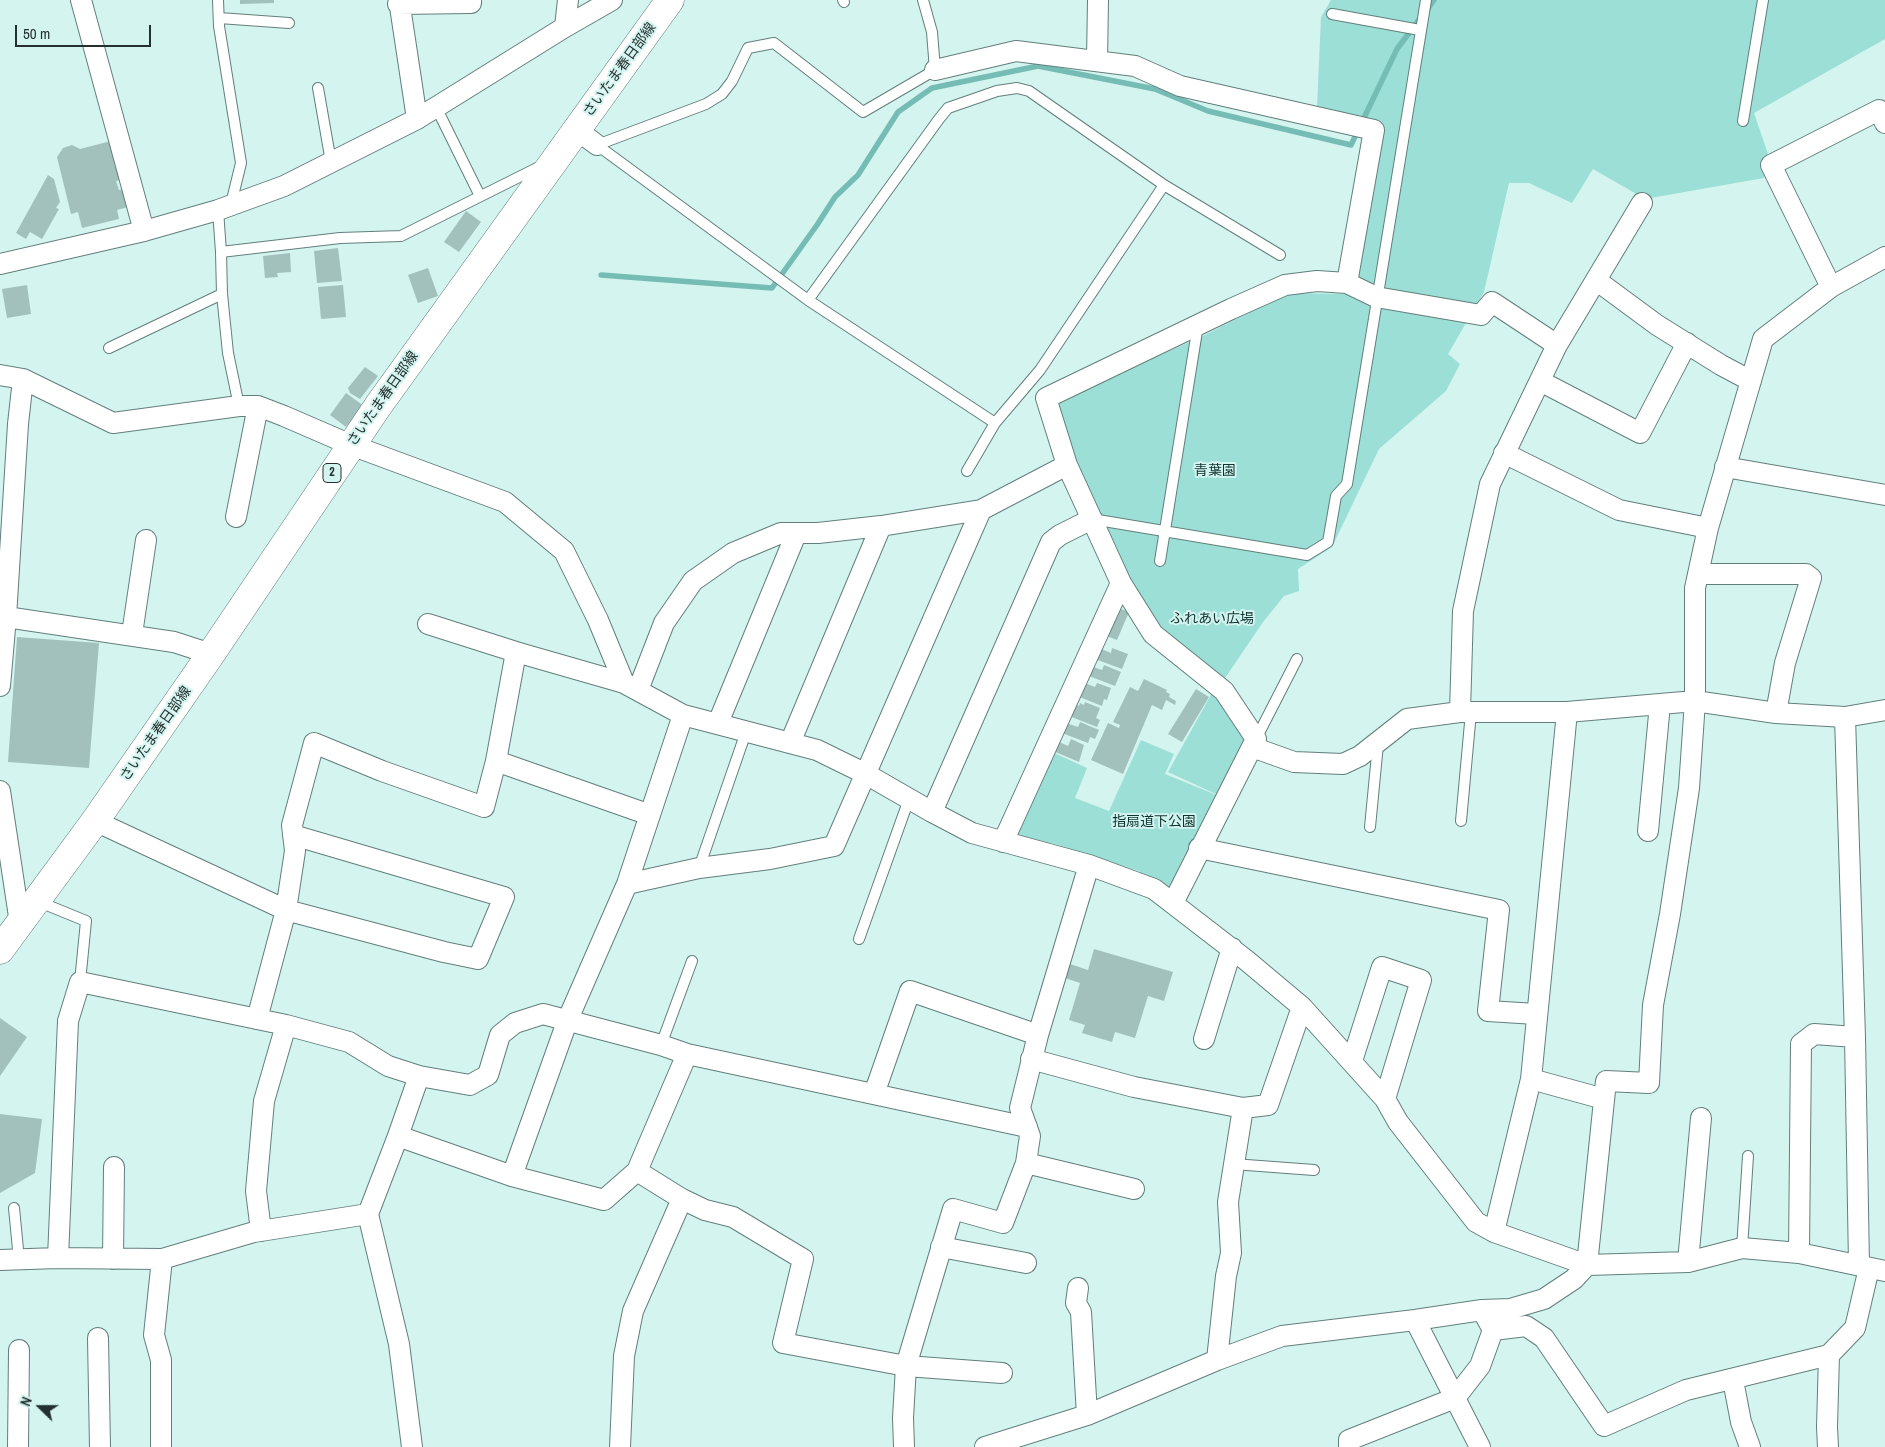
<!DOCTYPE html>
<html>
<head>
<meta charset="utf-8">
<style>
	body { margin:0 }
	#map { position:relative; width:1885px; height:1447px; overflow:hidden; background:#d4f4f0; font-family:"Archivo Narrow",sans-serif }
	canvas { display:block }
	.north { position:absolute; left:15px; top:1382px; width:50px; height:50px; -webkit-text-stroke:4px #d4f4f0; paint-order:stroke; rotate:292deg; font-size:14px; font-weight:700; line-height:20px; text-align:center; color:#24302e }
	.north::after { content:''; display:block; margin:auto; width:18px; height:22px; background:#24302e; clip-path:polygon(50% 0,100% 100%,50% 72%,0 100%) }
	.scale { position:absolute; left:15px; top:25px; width:136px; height:22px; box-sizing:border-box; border:2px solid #24302e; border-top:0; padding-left:6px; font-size:15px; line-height:18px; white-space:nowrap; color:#24302e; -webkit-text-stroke:4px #d4f4f0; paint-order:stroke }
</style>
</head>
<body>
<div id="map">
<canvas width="1885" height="1447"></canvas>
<div class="north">N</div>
<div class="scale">50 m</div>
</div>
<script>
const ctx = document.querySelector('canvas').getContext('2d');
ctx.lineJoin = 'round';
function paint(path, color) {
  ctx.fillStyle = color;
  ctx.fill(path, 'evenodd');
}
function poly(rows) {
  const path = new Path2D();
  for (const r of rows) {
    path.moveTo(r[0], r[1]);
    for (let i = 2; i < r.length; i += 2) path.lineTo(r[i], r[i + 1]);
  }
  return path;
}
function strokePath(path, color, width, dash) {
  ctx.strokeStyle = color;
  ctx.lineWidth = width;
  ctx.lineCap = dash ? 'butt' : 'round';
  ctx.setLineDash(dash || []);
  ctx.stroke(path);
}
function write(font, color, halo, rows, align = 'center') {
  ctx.font = font + ' "Archivo Narrow","Noto Sans JP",sans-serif';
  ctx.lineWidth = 4;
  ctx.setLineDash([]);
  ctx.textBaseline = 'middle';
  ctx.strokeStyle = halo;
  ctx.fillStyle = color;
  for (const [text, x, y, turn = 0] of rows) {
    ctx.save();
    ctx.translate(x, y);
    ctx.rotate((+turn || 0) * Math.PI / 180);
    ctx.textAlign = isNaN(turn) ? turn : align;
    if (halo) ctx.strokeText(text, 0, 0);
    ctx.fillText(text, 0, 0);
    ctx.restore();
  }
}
paint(poly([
	[1331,0,1885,0,1885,39,1754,113,1768,154,1764,178,1645,199,1593,169,1572,203,1529,183,1509,183,1484,292,1448,354,1460,364,1446,391,1379,449,1332,547,1298,569,1299,591,1284,596,1263,622,1219,687,1159,630,1102,535,1054,401,1199,338,1259,307,1292,293,1346,294,1353,278,1381,121,1317,107,1321,17],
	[1212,693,1246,739,1218,795,1168,772],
	[1141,740,1174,754,1165,774,1219,796,1168,896,1139,871,1052,843,1042,844,1021,838,1016,831,1052,752,1087,768,1075,798,1109,811]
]), '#9cdfd7');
strokePath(poly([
	[1427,10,1434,0],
	[601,275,772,288,817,225,835,197,858,175,898,112,932,88,1038,66,1155,89,1208,111,1351,145,1397,49,1421,17]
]), '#75bcb4', 5.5);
paint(poly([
	[240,0,274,0,274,3,240,4],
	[111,141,121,180,116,181,119,190,123,189,128,207,117,210,119,219,82,228,78,212,71,214,57,157,63,148,72,145,80,149],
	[48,175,54,179,60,202,56,208,59,209,42,239,30,232,26,239,16,233],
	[466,211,481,222,459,252,444,242],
	[338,248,342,281,317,283,314,251],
	[290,253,291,272,277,273,278,277,265,278,263,256],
	[428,268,438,296,418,303,408,275],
	[27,285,31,314,7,318,2,289],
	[343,285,346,317,321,319,318,287],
	[365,367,378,376,360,399,350,393,348,388],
	[346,393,364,406,350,426,348,424,346,427,330,415],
	[1116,607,1129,612,1117,640,1104,635],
	[17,637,99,643,89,768,8,762],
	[1099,648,1111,653,1112,648,1128,654,1122,669,1095,659],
	[1104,665,1121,672,1115,686,1089,676,1093,667,1102,670],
	[1144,679,1167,690,1166,692,1170,694,1169,697,1176,701,1175,705,1166,700,1162,710,1152,705,1123,774,1091,760,1108,723,1119,728,1120,725,1113,722,1130,687,1138,691],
	[1082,682,1095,687,1097,683,1111,688,1107,700,1104,699,1102,706,1077,696],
	[1196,689,1209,697,1182,742,1168,734],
	[1085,702,1100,708,1096,718,1100,720,1097,727,1069,716,1074,704,1079,706,1080,703,1084,705],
	[1080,722,1099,730,1095,739,1090,737,1088,743,1062,733,1066,723,1078,727],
	[1071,739,1084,745,1079,762,1053,751,1057,741,1068,746],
	[1094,949,1173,972,1164,1001,1148,996,1135,1038,1115,1032,1112,1042,1082,1033,1085,1025,1069,1020,1080,983,1065,978,1070,964,1088,970],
	[0,1018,27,1037,0,1076],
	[0,1114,42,1119,35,1173,0,1193]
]), '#a2c1bd');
const service = poly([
	[218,0,219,26,241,163,231,204],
	[843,0,844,2],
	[1332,14,1420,30],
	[219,18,289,23],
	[318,88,331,162],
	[436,107,480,196],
	[1743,121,1763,0],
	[597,145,808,300,995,423],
	[597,145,706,104,722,94,732,81,748,48,774,43,863,112,935,70,932,32,923,0],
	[218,210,221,252,222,294,228,353,239,406],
	[221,252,340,238,401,236,541,166],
	[808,300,939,119,948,108,997,91,1017,88,1029,91,1164,185,1280,255],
	[109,348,222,294],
	[967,471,995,423,1040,370,1164,185],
	[1092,519,1307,555,1328,542,1336,496,1347,484,1426,0],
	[1160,561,1198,325],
	[1256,739,1297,659],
	[1461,821,1471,712],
	[1370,827,1378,744],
	[699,868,746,732],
	[37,901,86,921,80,982],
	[859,939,909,799],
	[661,1045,692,961],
	[1233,1164,1314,1170],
	[14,1208,19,1260],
	[1742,1248,1748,1156]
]);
const minor = poly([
	[81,0,144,231],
	[399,0,417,119],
	[398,4,471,3,471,0],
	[565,27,568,0],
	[1097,61,1098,0],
	[935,70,1016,51,1135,66,1180,86,1374,130,1347,283,1317,281,1285,285,1231,309,1046,398,1067,465],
	[577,130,597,145],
	[0,264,144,231,218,210,284,186,417,119,565,27,612,0],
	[1596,280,1657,325,1721,365,1751,381],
	[1347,283,1376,297,1481,315,1492,302,1557,345],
	[1831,287,1885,257],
	[0,375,23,379,113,423,239,406,258,406,284,416,351,445,505,502,564,551,598,620,624,683,683,715,817,750,866,774,932,812,972,833,1089,865,1154,889,1246,960,1302,1007,1385,1099,1398,1122,1476,1222,1494,1232,1587,1265,1688,1262,1742,1248,1799,1253,1885,1271],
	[1540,381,1640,433,1687,343],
	[1504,453,1619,510,1708,528],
	[1725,467,1885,495],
	[236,517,258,406],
	[1698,574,1806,574,1811,578,1785,663,1776,713],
	[6,617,174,642,211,654],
	[428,624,516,652],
	[132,634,146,540],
	[0,686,6,617,18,424,23,379],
	[638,690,664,623,693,581,733,553,781,533,818,533,881,526,981,510,1067,465,1121,583,1153,634,1224,691,1256,739,1173,903],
	[1460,712,1463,611,1490,484,1557,345,1642,203],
	[1845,717,1855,1037,1859,1264],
	[718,723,796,534],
	[790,743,881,526],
	[1252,747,1294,762,1343,764,1360,756,1407,719,1460,712,1567,712,1695,701,1776,713,1845,717,1885,710],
	[496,761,650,815],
	[0,791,20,923],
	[932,812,1051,542,1060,535,1092,519],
	[95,821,286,910,444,952,478,959,504,897,293,835],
	[1648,831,1660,704],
	[1003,842,1121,583],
	[1199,848,1499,910,1488,1011,1536,1014],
	[627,884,699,868,770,859,834,846,981,510],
	[257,1019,286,910,295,851,292,825,314,743,382,771,484,807,496,761,516,652,624,683],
	[1204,1039,1232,948],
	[687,1054,637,1171,682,1199,705,1210,733,1217,803,1259,783,1343,906,1366,1002,1373],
	[1031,1059,1134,1087,1243,1108],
	[1352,1061,1382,967,1421,980,1385,1099],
	[1531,1079,1604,1099],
	[874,1094,910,991,1038,1035],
	[398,1136,512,1176,604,1200,637,1171],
	[1026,1163,1134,1189],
	[512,1176,568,1019,627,884,683,715],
	[368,1214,398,1136,419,1076],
	[261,1231,256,1191,264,1101,286,1025],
	[1494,1232,1531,1079,1567,712],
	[941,1247,1026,1263],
	[1799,1253,1801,1044,1814,1034,1855,1037],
	[58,1258,68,1021,80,982,286,1025,349,1042,388,1066,419,1076,470,1085,488,1075,500,1035,515,1023,543,1014,661,1045,687,1054,1027,1127],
	[113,1259,114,1167],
	[0,1260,58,1258,162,1259,254,1232,368,1214,399,1344,412,1447],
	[1688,1262,1701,1118],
	[1078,1288,1076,1303,1081,1312,1087,1415],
	[1482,1310,1510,1309,1544,1299,1574,1279,1587,1265,1606,1081,1649,1083,1653,1005,1670,914,1689,788,1695,701,1695,588,1708,528,1763,339,1831,287,1771,165,1879,110,1885,123],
	[1415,1320,1480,1447],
	[98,1338,100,1447],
	[1217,1360,1226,1276,1231,1253,1228,1202,1243,1108,1268,1105,1302,1007],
	[1733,1380,1741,1422,1750,1447],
	[18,1447,19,1350],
	[161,1447,161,1360,154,1335,162,1259],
	[620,1447,624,1356,633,1311,682,1199],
	[904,1447,903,1418,906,1366,953,1209,1003,1223,1026,1163,1030,1136,1020,1108,1038,1035,1089,865],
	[985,1447,1087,1415,1217,1360,1282,1336,1415,1320,1482,1310,1493,1330,1526,1326,1544,1338,1604,1426,1686,1390,1829,1355,1855,1328,1869,1268],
	[1349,1447,1349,1440,1455,1398,1480,1366,1493,1330],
	[1828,1447,1827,1427,1829,1355]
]);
const primary = poly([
	[0,950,95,821,211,654,378,406,670,0]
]);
strokePath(service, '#627f7b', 12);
strokePath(minor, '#627f7b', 22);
strokePath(primary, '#627f7b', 29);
strokePath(service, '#fff', 10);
strokePath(minor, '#fff', 20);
strokePath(primary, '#fff', 28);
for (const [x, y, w] of [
	[332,473,18]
]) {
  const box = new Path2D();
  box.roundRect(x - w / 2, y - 9.5, w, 19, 4);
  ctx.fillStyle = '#d4f4f0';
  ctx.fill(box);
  strokePath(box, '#24302e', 1);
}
write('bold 12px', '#24302e', null, [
	["2",332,473]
]);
write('14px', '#24302e', '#d4f4f0', [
	["さいたま春日部線",620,70,-54],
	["さいたま春日部線",383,399,-55],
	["さいたま春日部線",156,734,-55]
]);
write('14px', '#0e322f', '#d4f4f0', [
	["青葉園",1215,471],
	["ふれあい広場",1212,619],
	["指扇道下公園",1154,822]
]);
</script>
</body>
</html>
